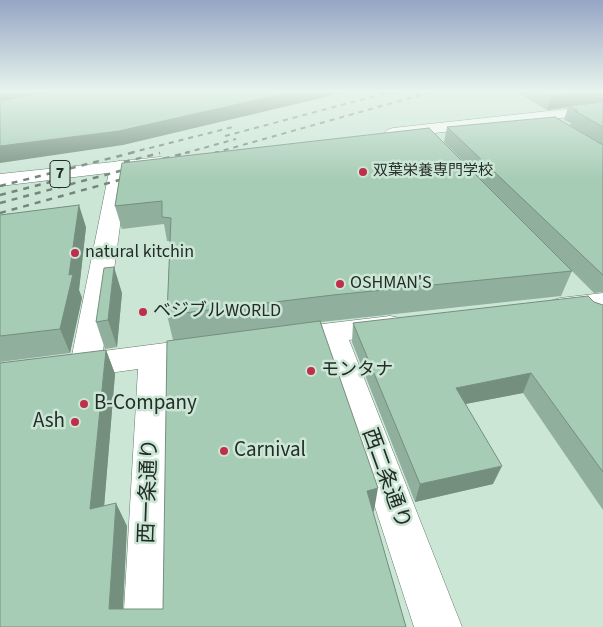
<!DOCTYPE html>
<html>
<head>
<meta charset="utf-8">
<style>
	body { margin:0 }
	canvas { display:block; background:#cce6d6 }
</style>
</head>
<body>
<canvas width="603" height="627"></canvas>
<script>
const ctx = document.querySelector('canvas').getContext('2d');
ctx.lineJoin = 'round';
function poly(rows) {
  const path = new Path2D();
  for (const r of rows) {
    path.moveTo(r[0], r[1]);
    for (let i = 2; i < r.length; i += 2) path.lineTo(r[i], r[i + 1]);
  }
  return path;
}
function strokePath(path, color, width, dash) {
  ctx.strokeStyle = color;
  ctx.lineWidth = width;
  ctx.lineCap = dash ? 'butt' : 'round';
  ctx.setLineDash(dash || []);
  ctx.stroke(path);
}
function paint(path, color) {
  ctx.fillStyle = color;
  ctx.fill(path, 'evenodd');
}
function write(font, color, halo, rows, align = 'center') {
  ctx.font = font + ' "Source Sans 3","Noto Sans JP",sans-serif';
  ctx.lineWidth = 5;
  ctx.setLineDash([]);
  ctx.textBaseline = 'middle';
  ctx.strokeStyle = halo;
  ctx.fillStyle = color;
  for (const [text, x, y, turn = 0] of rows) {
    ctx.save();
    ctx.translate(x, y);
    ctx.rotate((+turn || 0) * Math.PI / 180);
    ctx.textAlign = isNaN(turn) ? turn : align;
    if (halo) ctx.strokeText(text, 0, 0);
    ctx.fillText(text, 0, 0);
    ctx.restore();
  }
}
const minor = poly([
	[119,161,126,163,128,167,103,351,204,338,215,342,219,349,215,356,169,364,171,627,123,627,138,369,0,388,0,364,72,355,110,167,112,163,119,161],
	[603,293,603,311,560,316,550,313,546,307,550,301,560,298,603,293],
	[390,316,400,318,404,325,400,332,349,340,462,627,414,627,322,344,289,348,279,345,274,338,279,331,289,328,390,316]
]);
const major = poly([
	[603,105,603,113,393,138,387,136,385,133,387,130,393,128,603,105],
	[160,157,166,158,169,162,166,166,0,186,0,174,160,157]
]);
strokePath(minor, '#637b6c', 1);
strokePath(major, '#637b6c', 1);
paint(minor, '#fff');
paint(major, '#fff');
strokePath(poly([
	[225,136,394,91],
	[130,153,233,127],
	[185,153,236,139],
	[214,153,435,91]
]), '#74867b', 2, [5, 5]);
strokePath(poly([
	[204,156,219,152],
	[124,162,160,153],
	[152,162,189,152],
	[0,186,135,152],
	[0,195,66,178],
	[0,203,135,167],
	[0,213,134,176]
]), '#74867b', 2.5, [6, 6]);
paint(poly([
	[515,91,603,91,603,145,570,125,571,123,564,120,568,107,547,110],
	[447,127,603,145,603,292,594,293,572,271,561,296,321,322,374,511,373,512,406,627,0,627,106,350,115,374,104,506,127,526,123,609,163,609,173,340,167,315,170,241,167,241,164,224,122,229,115,206,122,163,558,257,444,142],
	[0,215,86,227,79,290,82,298,70,353,0,362],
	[122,293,117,347,105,349,96,322],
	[594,302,603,305,603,510,523,393,465,404,493,484,415,502,352,342,353,323]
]), '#90af9c');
paint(poly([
	[0,91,69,91,0,104],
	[296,91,351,91,123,145,0,163,0,146],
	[603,91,603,104,569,106,568,107,547,110,551,96],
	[79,205,86,227,79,290,82,298,70,353,60,329],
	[114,267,122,293,117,347,108,320],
	[106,350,115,374,102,532,90,509],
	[531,373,523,393,450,407,456,388],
	[502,466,493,484,415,502,420,484],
	[378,488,374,511,363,514,367,491],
	[116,503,127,526,122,627,109,609]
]), '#758f7f');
const building = poly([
	[55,91,296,91,119,131,0,146,0,101,55,91],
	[541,91,603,91,551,96,541,91],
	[603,102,603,127,575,111,578,111,569,106,603,102],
	[555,117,603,145,603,275,447,127,555,117],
	[429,128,572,271,333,295,167,315,171,218,162,217,162,201,115,206,122,163,429,128],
	[79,205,69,275,73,274,60,329,0,336,0,215,79,205],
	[114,267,108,320,96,322,104,268,114,267],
	[588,296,594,302,603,305,603,472,531,373,456,388,502,466,420,484,353,323,588,296],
	[320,321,378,488,367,491,406,627,0,627,0,363,106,350,90,509,116,503,109,609,163,609,167,341,320,321]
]);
paint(building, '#a7ccb5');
strokePath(building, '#758f7f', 1);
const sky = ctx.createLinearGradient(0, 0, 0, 179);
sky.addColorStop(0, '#95a5c5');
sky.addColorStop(0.51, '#e8f4ed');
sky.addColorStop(1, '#e8f4ed00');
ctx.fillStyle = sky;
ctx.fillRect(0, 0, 603, 179);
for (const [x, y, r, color] of [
	[363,172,5,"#bf2e4a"],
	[75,253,5,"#bf2e4a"],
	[340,284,5,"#bf2e4a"],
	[143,312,5,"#bf2e4a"],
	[311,371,5,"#bf2e4a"],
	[84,404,5,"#bf2e4a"],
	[75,422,5,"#bf2e4a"],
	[224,451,5,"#bf2e4a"]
]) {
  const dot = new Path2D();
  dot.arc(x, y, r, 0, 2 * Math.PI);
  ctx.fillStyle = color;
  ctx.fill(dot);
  strokePath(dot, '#cce6d6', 2);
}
write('15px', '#232d27', '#cce6d6', [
	["双葉栄養専門学校",373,172]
], 'left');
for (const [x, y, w] of [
	[60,174,20]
]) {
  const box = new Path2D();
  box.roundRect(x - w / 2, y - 13.5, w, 27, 4);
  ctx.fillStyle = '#cce6d6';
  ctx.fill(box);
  strokePath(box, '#232d27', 1);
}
write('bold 16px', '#232d27', null, [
	["7",60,174]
]);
write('18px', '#232d27', '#cce6d6', [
	["natural kitchin",85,253],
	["OSHMAN'S",350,284],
	["ベジブルWORLD",153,312],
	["モンタナ",321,371]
], 'left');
write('21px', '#232d27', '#cce6d6', [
	["B-Company",94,404],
	["Ash",65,422,"right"],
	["Carnival",234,451]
], 'left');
write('21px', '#232d27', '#cce6d6', [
	["西二条通り",385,479,70],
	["西一条通り",150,491,-88]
]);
</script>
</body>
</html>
